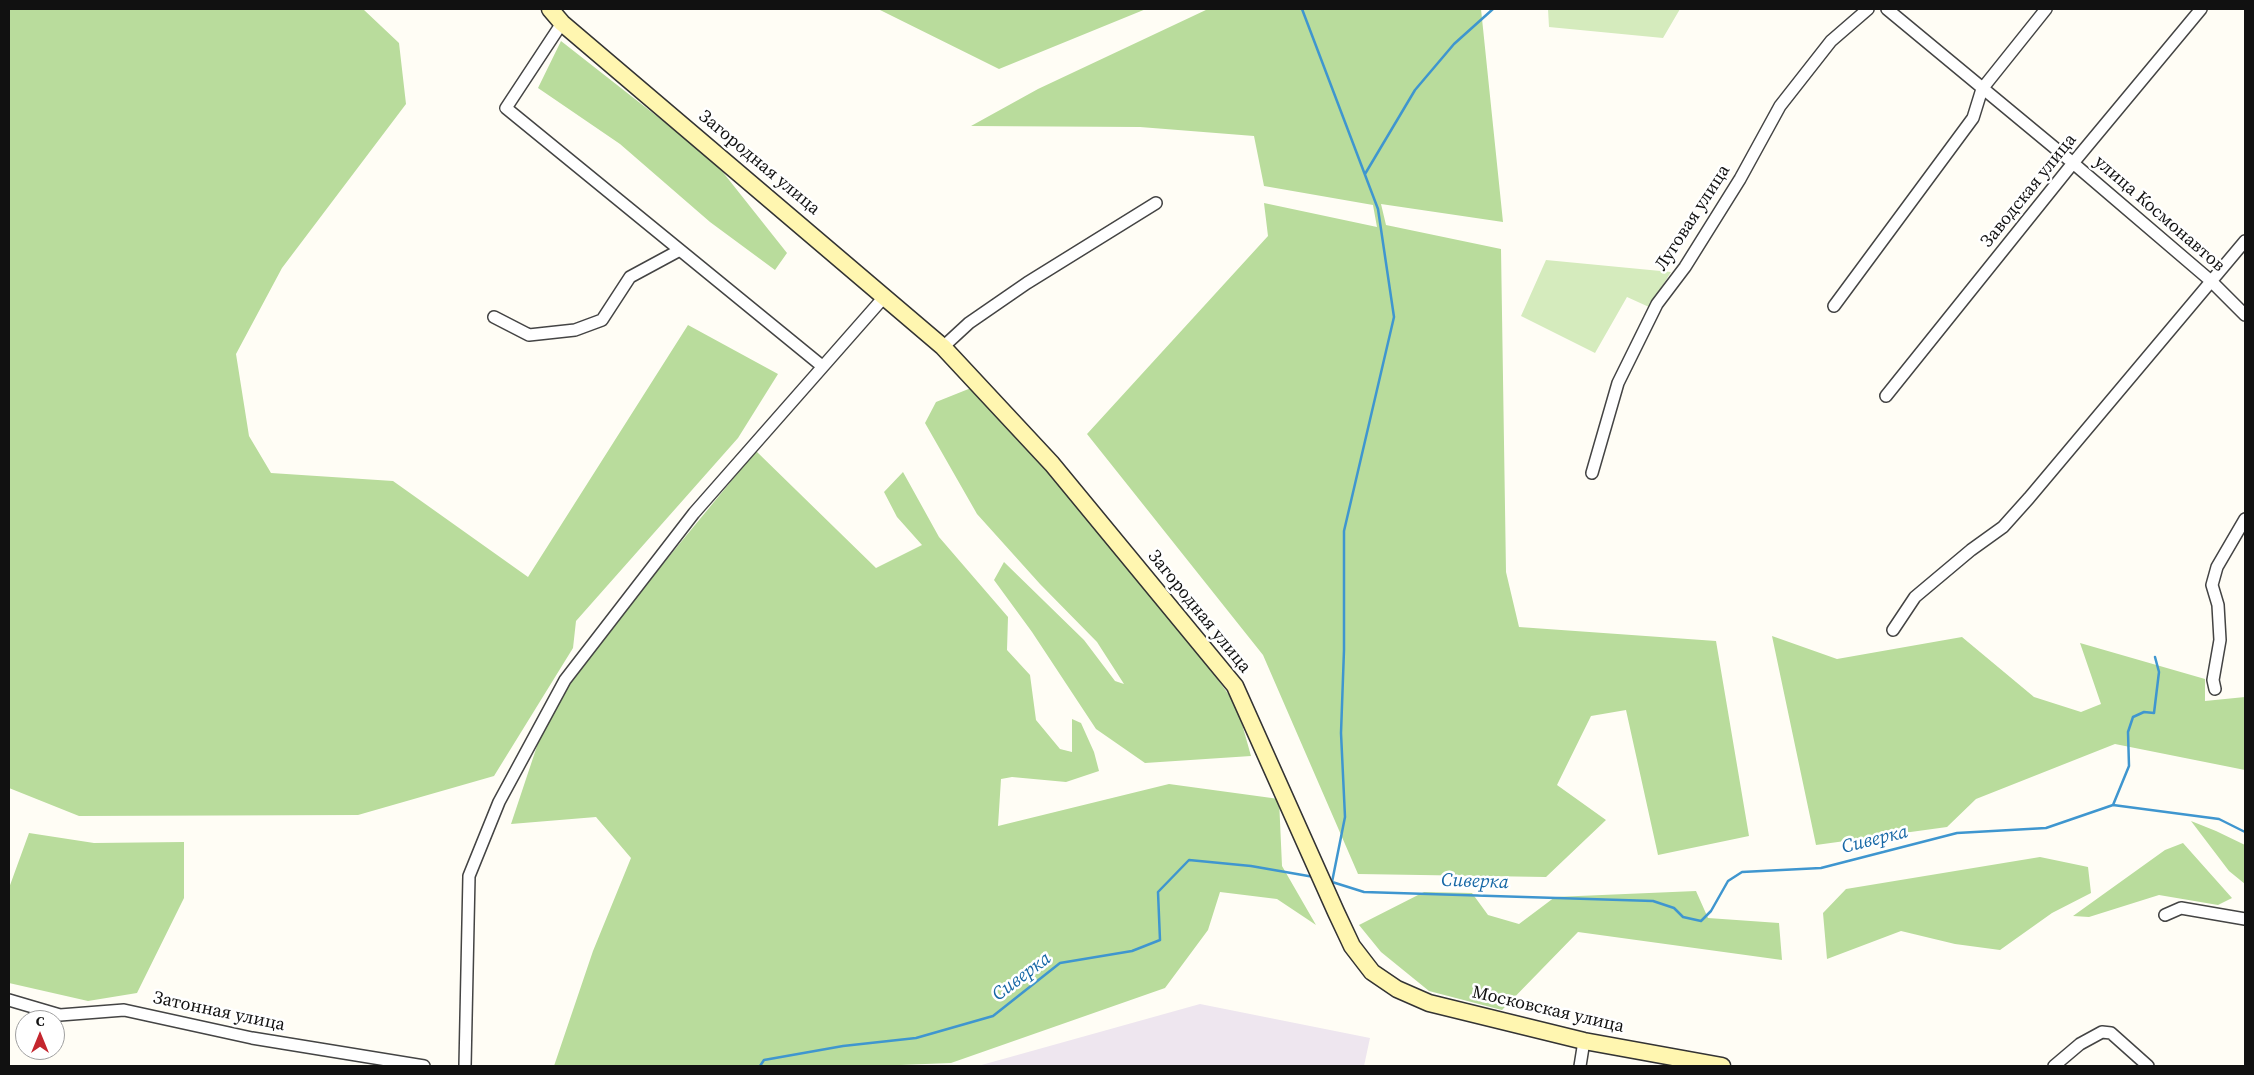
<!DOCTYPE html>
<html>
<head>
<meta charset="utf-8">
<style>
	body { margin:0 }
	#map { position:relative; width:2254px; height:1075px; overflow:hidden; background:#fffdf5; font-family:"Source Serif 4",serif }
	canvas { display:block }
	.frame { position:absolute; inset:0; border:10px solid #111; pointer-events:none }
	.north { position:absolute; left:15px; top:1010px; width:50px; height:50px; box-sizing:border-box; background:#fff; border:1px solid #a0a0a0; border-radius:50%; rotate:0deg; font-size:14px; font-weight:700; line-height:20px; text-align:center; color:#111 }
	.north::after { content:''; display:block; margin:auto; width:18px; height:22px; background:#c4262e; clip-path:polygon(50% 0,100% 100%,50% 72%,0 100%) }
</style>
</head>
<body>
<div id="map">
<canvas width="2254" height="1075"></canvas>
<div class="frame"></div>
<div class="north">С</div>
</div>
<script>
const ctx = document.querySelector('canvas').getContext('2d');
ctx.lineJoin = 'round';
function fill(path, color) { ctx.fillStyle = color; ctx.fill(path, 'evenodd'); }
const shape = rows => new Path2D(rows.map(r => 'M' + r).join(''));
function strokePath(path, color, width, dash) { ctx.strokeStyle = color; ctx.lineWidth = width; ctx.lineCap = dash ? 'butt' : 'round'; ctx.setLineDash(dash || []); ctx.stroke(path); }
function drawText(font, color, halo, rows, align = 'center') {
  ctx.font = font + ' "Source Serif 4",serif'; ctx.lineWidth = 5; ctx.setLineDash([]); ctx.textBaseline = 'middle'; ctx.strokeStyle = halo; ctx.fillStyle = color; for (const [text, x, y, turn = 0] of rows) {
    ctx.save(); ctx.translate(x, y); ctx.rotate((+turn || 0) * Math.PI / 180); ctx.textAlign = isNaN(turn) ? turn : align; if (halo) ctx.strokeText(text, 0, 0); ctx.fillText(text, 0, 0); ctx.restore();
  }
}
const industrial = shape([
	[1200,1004,1370,1038,1364,1066,978,1066]
]);
const green = shape([
	[1548,9,1680,9,1663,38,1549,27],
	[1546,260,1671,272,1649,307,1627,297,1595,353,1521,316]
]);
const forest = shape([
	[9,9,363,9,399,43,406,104,282,268,236,354,249,436,271,473,393,481,528,577,688,325,778,374,738,438,576,621,573,648,494,776,358,815,79,816,9,788],
	[878,9,1146,9,999,69],
	[1208,9,1481,9,1503,222,1381,204,1386,225,1501,249,1506,572,1519,627,1716,641,1749,836,1658,855,1626,710,1591,716,1557,785,1606,820,1546,877,1358,874,1263,655,1087,434,1268,236,1264,203,1377,227,1373,205,1264,186,1254,136,1140,127,971,126,1038,89],
	[561,41,714,161,787,253,775,270,710,222,620,144,538,88],
	[971,388,1053,475,1168,611,1237,706,1251,756,1145,763,1096,729,1032,632,994,580,1004,562,1084,640,1115,681,1124,684,1097,642,1040,584,977,514,925,423,936,402],
	[756,451,876,568,922,545,897,517,884,492,903,472,939,537,1008,617,1007,650,1030,675,1036,720,1060,749,1072,752,1072,719,1081,723,1094,752,1099,771,1066,782,1012,777,1001,779,998,826,1169,784,1279,799,1282,866,1316,925,1277,899,1220,892,1208,930,1165,988,951,1063,874,1066,554,1066,593,951,631,858,596,817,511,824,539,740,573,673],
	[1772,636,1837,659,1962,637,2034,697,2081,712,2101,704,2080,643,2205,679,2205,701,2245,697,2245,770,2115,744,1976,799,1947,827,1816,845],
	[2191,821,2216,831,2245,845,2245,884,2229,871],
	[29,833,94,843,184,842,184,898,137,993,88,1001,9,983,9,888],
	[2183,843,2232,898,2218,905,2159,895,2089,917,2073,916,2165,850],
	[2040,857,2088,867,2091,893,2052,913,2000,950,1955,944,1901,931,1827,959,1823,913,1846,889],
	[1696,891,1708,918,1779,923,1782,960,1578,932,1502,1010,1429,991,1381,952,1359,925,1424,892,1472,893,1488,915,1519,924,1555,897]
]);
const stream = shape([
	[1302,9,1378,209,1394,317,1344,531,1344,650,1341,733,1345,817,1332,882],
	[1365,174,1415,90,1454,44,1493,9],
	[2113,805,2129,766,2128,732,2133,717,2144,712,2154,713,2159,672,2155,657],
	[1329,881,1364,892,1653,901,1674,908,1683,917,1701,921,1711,911,1728,881,1742,872,1821,868,1957,833,2046,828,2113,805,2219,819,2245,832],
	[760,1066,764,1060,843,1046,916,1038,993,1016,1060,963,1132,951,1160,940,1158,892,1189,860,1251,866,1314,877]
]);
const minor = shape([
	[1887,9,2073,163,2211,281,2245,315],
	[562,23,506,108,822,366],
	[1834,306,1973,118,1982,89,2046,9],
	[494,317,529,335,575,330,602,320,630,277,680,250],
	[943,347,969,323,1027,283,1156,203],
	[1886,396,2073,163,2201,9],
	[1592,473,1618,383,1657,304,1685,267,1740,179,1780,106,1831,41,1868,9],
	[1893,630,1915,597,1971,550,2003,527,2029,498,2245,241],
	[2215,689,2213,680,2220,640,2218,605,2212,585,2217,567,2245,519],
	[2165,915,2181,908,2245,919],
	[9,1000,60,1015,124,1010,252,1038,424,1066],
	[465,1066,469,876,499,802,565,680,694,513,885,296],
	[1580,1066,1584,1041],
	[2054,1066,2080,1044,2102,1032,2111,1033,2148,1066]
]);
const secondary = shape([
	[550,9,562,23,943,347,1052,464,1235,686,1336,912,1352,946,1372,972,1397,989,1429,1003,1584,1041,1722,1066]
]);
const streetNames = [
	["Загородная улица",759,163,40],
	["Заводская улица",2029,191,-51],
	["улица Космонавтов",2159,214,41],
	["Луговая улица",1693,218,-57],
	["Загородная улица",1199,612,51],
	["Московская улица",1548,1010,13],
	["Затонная улица",219,1012,12]
];
const waterNames = [
	["Сиверка",1875,840,-14],
	["Сиверка",1475,882,2],
	["Сиверка",1022,977,-37]
];
fill(industrial, '#eee6ef');
fill(green, '#d5ebbd');
fill(forest, '#b9dc9c');
strokePath(stream, '#3f96cf', 2.5);
strokePath(minor, '#444', 14);
strokePath(secondary, '#333', 19);
strokePath(minor, '#fff', 11);
strokePath(secondary, '#fff6b0', 16);
drawText('18px', '#111', '#fff', streetNames);
drawText('italic 19px', '#1768a6', '#fff', waterNames);
</script>
</body>
</html>
